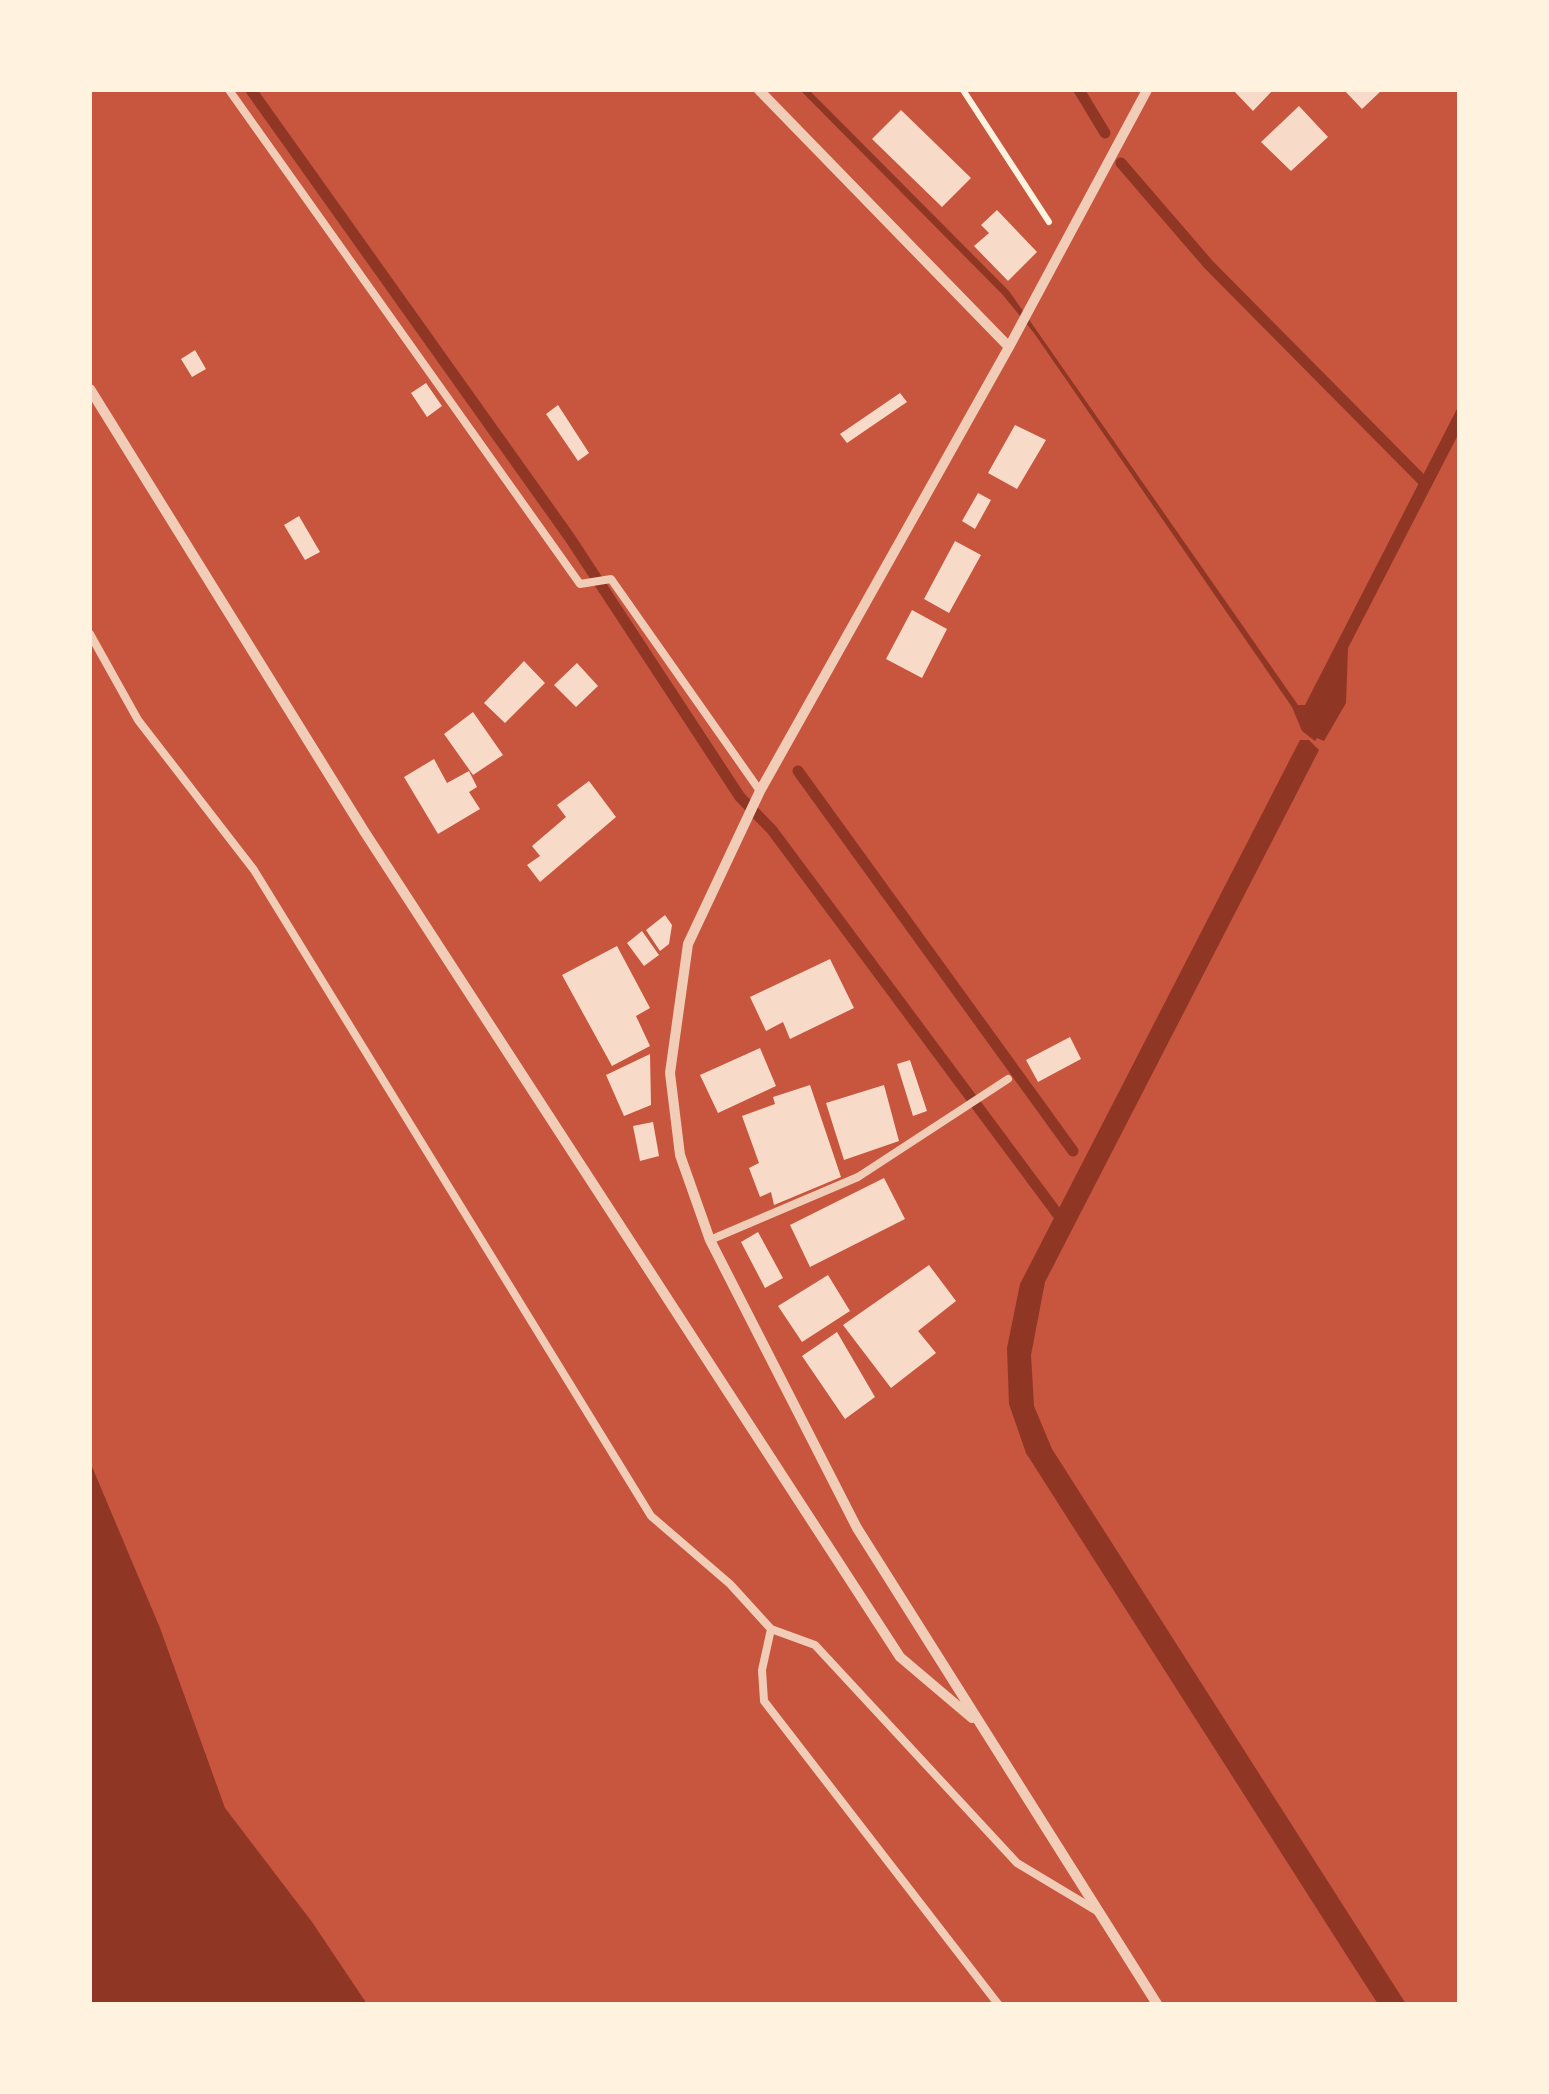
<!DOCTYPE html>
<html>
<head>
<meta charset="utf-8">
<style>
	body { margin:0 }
	#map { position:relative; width:1549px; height:2094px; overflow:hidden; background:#c8553d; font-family:Inter,sans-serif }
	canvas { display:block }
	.frame { position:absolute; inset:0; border:92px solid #fff3e0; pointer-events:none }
</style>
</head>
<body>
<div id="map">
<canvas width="1549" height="2094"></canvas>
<div class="frame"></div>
</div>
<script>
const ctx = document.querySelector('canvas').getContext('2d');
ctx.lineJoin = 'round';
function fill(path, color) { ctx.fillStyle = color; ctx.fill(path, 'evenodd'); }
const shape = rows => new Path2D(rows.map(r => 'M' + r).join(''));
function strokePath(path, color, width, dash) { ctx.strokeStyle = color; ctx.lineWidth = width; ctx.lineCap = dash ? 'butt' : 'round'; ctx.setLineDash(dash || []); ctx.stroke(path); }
const water = shape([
	[800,90,809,90,1009,291,1298,705,1305,705,1459,405,1459,433,1348,648,1346,703,1324,741,1317,738,1315,741,1302,731,1292,707,1034,333,1002,294],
	[1300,740,1309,740,1319,750,1045,1282,1031,1355,1034,1406,1052,1449,1406,2004,1378,2004,1347,1956,1026,1453,1009,1404,1007,1348,1020,1284],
	[90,1462,160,1628,225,1808,312,1922,367,2004,90,2004]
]);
const stream = shape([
	[251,90,570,538,740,797,772,830,1062,1220],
	[1079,90,1105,133],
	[1121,163,1209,265,1426,484],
	[798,771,1073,1151]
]);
const building = shape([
	[1233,90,1273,90,1253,111],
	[1344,90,1382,90,1362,109],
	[1299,106,1328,137,1291,171,1261,142],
	[901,110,971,178,942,207,872,139],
	[997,210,1037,252,1008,281,974,246,989,233,981,225],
	[195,350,206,369,192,377,181,359],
	[426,383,442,406,427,417,411,393],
	[900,393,907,402,847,443,840,434],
	[558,405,589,453,578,461,546,414],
	[1015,425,1046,440,1017,489,988,473],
	[978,493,991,500,975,529,962,521],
	[299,516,320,552,305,560,284,525],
	[955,541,981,555,949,613,924,599],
	[912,610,947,629,922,678,886,659],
	[524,661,545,683,505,723,484,703],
	[577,663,598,686,576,707,554,685],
	[473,712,503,755,473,775,444,734],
	[434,759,447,783,469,771,477,787,469,792,480,809,438,834,404,777],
	[589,781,616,817,540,882,527,865,540,856,532,846,566,817,557,805],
	[665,915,672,925,669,944,660,951,646,930],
	[642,931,659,955,644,966,627,943],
	[617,946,650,1008,636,1016,650,1046,612,1066,562,975],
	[830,959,854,1008,790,1039,783,1022,766,1031,750,997],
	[1070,1037,1081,1059,1038,1082,1026,1060],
	[760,1048,776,1086,718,1113,700,1075],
	[650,1054,651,1105,624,1116,606,1075],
	[910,1060,927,1111,913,1116,897,1064],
	[810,1085,841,1177,774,1205,771,1192,760,1197,749,1168,759,1163,742,1116,775,1104,773,1097],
	[884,1085,899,1141,844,1160,826,1103],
	[653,1122,659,1156,640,1161,633,1126],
	[884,1178,905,1219,810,1267,790,1225],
	[758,1232,783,1278,765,1288,741,1242],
	[929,1265,956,1301,918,1331,936,1353,891,1388,843,1325],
	[828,1275,850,1311,802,1342,778,1306],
	[837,1332,875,1397,845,1419,802,1356]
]);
const path = shape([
	[963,90,1049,222]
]);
const service = shape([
	[229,90,580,584,611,579,760,791],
	[90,634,138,720,254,870,651,1516,730,1584,771,1629,815,1645,1017,1863,1097,1911],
	[710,1240,858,1177,1008,1079],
	[771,1629,762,1670,764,1701,998,2004]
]);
const minor = shape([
	[759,90,1009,347],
	[1147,90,1009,347,760,791,688,944,670,1073,680,1155,710,1240,857,1528,1157,2004],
	[90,389,364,831,900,1657,972,1718]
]);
fill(water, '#8f3625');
strokePath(stream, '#8f3625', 11);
fill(building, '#f7dbc8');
strokePath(path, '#fff3e0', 6);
strokePath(service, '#f1ccb7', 8);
strokePath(minor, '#f1ccb7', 10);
</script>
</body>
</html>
